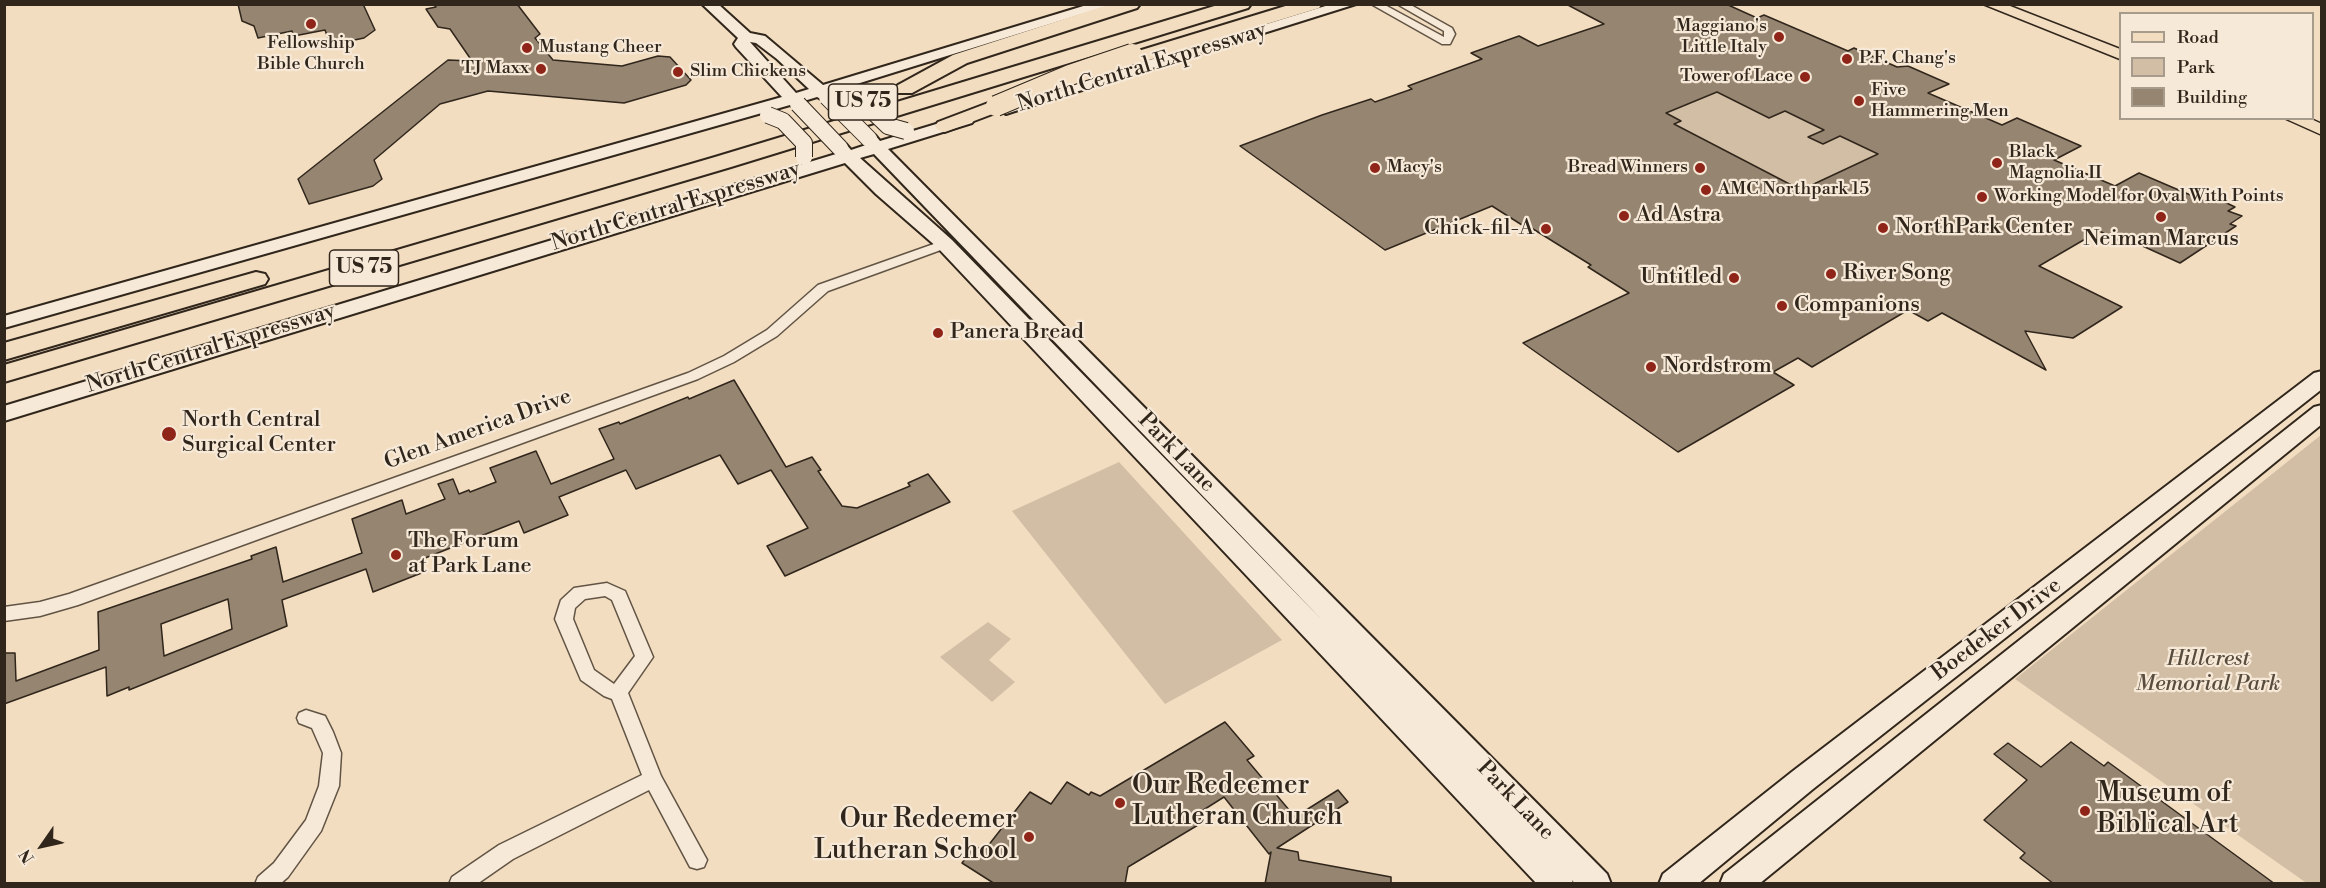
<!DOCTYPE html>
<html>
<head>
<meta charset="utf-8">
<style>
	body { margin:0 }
	#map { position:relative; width:2326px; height:888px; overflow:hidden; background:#f3ddc1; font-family:"Libre Bodoni",serif }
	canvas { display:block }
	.frame { position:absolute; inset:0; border:6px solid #30261b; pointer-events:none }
	.legend { position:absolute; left:2119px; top:12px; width:195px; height:108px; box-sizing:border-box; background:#f7e9d7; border:2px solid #a79b8c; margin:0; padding:8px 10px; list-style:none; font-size:18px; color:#30261b }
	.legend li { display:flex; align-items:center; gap:12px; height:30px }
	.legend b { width:30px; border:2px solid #a79b8c }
	.north { position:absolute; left:12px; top:816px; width:60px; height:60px; -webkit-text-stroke:4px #f7e9d7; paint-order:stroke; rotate:236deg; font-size:16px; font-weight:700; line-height:24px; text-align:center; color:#30261b }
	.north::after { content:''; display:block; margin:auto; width:21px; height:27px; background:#30261b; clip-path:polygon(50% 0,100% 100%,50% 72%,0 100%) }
</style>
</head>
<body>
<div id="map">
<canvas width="2326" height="888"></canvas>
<div class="frame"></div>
<ul class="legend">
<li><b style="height:8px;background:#f3ddc1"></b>Road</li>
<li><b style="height:16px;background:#d2bea5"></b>Park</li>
<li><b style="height:16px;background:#958571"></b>Building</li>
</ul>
<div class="north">N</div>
</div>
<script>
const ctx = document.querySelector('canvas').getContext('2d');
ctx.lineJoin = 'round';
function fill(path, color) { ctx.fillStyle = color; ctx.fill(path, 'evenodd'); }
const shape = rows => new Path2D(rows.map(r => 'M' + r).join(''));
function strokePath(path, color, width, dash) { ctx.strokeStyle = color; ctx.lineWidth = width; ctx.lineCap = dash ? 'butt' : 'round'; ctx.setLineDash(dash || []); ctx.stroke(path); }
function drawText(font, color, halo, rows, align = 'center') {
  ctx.font = font + ' "Libre Bodoni",serif'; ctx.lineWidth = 4.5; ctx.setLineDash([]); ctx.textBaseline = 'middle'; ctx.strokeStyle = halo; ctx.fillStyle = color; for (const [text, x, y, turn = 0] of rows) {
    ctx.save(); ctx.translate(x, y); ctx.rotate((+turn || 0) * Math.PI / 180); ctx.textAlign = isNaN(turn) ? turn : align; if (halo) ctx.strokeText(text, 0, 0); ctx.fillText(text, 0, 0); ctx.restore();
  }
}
const green = shape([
	[1717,92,1769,118,1785,111,1824,130,1808,137,1822,144,1840,136,1878,154,1801,190,1674,124,1681,121,1666,113],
	[2321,435,2322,883,2308,884,2015,679],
	[1119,462,1282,640,1165,704,1012,511],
	[988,622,1011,639,989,660,1015,682,992,702,940,657]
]);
const building = shape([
	[238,4,363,4,375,30,364,38,345,42,329,41,325,30,294,36,292,31,258,38,254,26,242,21,238,4],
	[434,4,517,4,540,34,535,38,553,60,622,66,658,56,670,57,691,80,686,85,624,103,488,91,440,104,374,160,382,179,373,186,309,204,298,179,448,60,472,61,450,29,438,27,426,9,436,7,434,4],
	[1566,4,1726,4,1757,18,1764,15,1848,51,1854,48,1897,67,1908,66,1949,84,1928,93,2002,125,2017,118,2081,146,2054,160,2115,186,2139,173,2209,203,2216,198,2235,207,2228,211,2242,216,2230,224,2236,226,2180,263,2136,243,2131,246,2099,231,2039,266,2122,307,2073,338,2025,331,2046,370,1942,313,1928,321,1908,310,1812,367,1798,358,1773,372,1794,385,1678,452,1523,343,1629,293,1588,267,1591,265,1525,224,1522,225,1492,206,1385,250,1240,146,1322,115,1371,99,1375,102,1412,89,1408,86,1482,59,1471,53,1519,36,1538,46,1604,24,1566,4],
	[1717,92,1769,118,1785,111,1824,130,1808,137,1823,144,1840,136,1878,154,1801,190,1674,124,1681,121,1666,113,1717,92],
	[734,380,786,467,812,457,821,470,818,471,842,506,857,508,910,486,908,483,928,474,950,502,785,576,767,546,808,528,771,470,738,484,720,455,636,489,626,470,559,497,568,515,524,533,519,521,420,560,424,572,373,592,366,569,282,600,287,626,129,690,129,687,107,696,106,667,4,704,4,653,15,653,16,681,99,650,98,612,252,559,251,556,276,547,283,582,362,553,352,519,402,500,406,514,445,499,438,484,453,479,459,494,469,490,470,492,496,482,490,468,536,451,551,484,614,459,599,429,619,422,620,424,688,397,689,399,734,380],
	[228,599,232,629,164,656,161,624,228,599],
	[1225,722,1254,756,1247,760,1295,817,1338,790,1348,802,1277,848,1298,852,1299,860,1391,877,1391,884,1265,884,1271,852,1269,854,1224,797,1197,814,1203,822,1128,867,1125,884,995,884,962,863,975,846,984,851,1030,792,1051,804,1067,782,1089,795,1091,792,1100,796,1225,722],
	[2071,742,2104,766,2108,762,2275,884,2054,884,2020,858,2025,853,1984,820,2027,780,1994,754,2008,743,2041,767,2071,742]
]);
const minor = shape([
	[1371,4,1383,4,1444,37,1444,31,1397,4,1409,4,1452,28,1455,34,1450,44,1442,44,1371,4],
	[945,240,951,244,949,247,828,291,777,336,734,362,698,379,78,605,40,616,4,621,4,607,40,602,69,594,688,373,724,356,767,330,818,285,945,240],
	[607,583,625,591,653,657,628,693,661,776,707,860,704,867,697,869,690,867,649,790,513,859,477,884,449,884,452,877,499,845,642,775,612,699,604,696,581,680,555,619,561,600,574,588,607,583],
	[605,596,612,600,635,656,614,684,594,670,573,619,575,608,585,599,605,596],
	[306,710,325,716,333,732,341,753,339,786,321,831,288,877,280,884,255,884,258,877,274,863,306,820,319,786,323,753,312,728,299,723,297,718,299,713,306,710]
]);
const secondary = shape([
	[702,4,718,4,750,33,765,36,823,85,1090,4,1114,4,831,92,835,97,833,100,827,102,817,97,804,101,806,104,804,107,798,109,790,105,4,328,4,316,782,97,736,47,734,44,738,38,702,4],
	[750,42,756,43,777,59,809,89,796,93,750,42],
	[1332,4,1356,4,1012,112,1006,114,998,109,1000,106,1332,4],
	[966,115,974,120,972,123,888,149,1607,874,1611,884,1575,884,1572,880,1573,884,1537,884,938,248,876,194,845,163,4,421,4,406,836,154,832,148,834,144,846,144,851,150,866,145,861,139,863,135,875,135,880,141,966,115],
	[874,154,1324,622,952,240,860,158,874,154],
	[2322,371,2322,389,1813,789,1698,884,1659,884,1663,874,1793,771,2314,373,2322,371],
	[2322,405,2322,424,1759,884,1720,884,1724,874,2314,407,2322,405]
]);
const primary = shape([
	[1983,4,2005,4,2120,49,2120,59,1983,4],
	[2284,118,2309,118,2322,124,2322,135,2284,118]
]);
const motorway = shape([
	[1111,4,1140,4,1137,8,967,63,912,93,898,93,895,89,898,85,953,55,1111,4],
	[1221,4,1251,4,1248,8,731,167,4,382,4,365,715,157,1221,4],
	[1292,4,1322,4,1319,8,1113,71,1106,73,1096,67,1099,63,1292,4],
	[996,100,1003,102,1006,106,1003,110,945,132,938,130,935,126,938,122,996,100],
	[256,272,265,274,268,279,265,284,4,360,4,343,256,272]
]);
const secondaryBridge = shape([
	[857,92,859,98,888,126,906,131],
	[827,97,869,139],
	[798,104,840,148],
	[768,115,783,121,804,143,804,157]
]);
const motorwayBridge = shape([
	[996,106,1070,75,1132,54]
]);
const markers = [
	[311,24,6,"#8f2418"],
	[1779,37,6,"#8f2418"],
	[527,48,6,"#8f2418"],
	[1847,59,6,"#8f2418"],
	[541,69,6,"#8f2418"],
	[678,72,6,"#8f2418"],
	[1805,77,6,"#8f2418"],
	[1859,101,6,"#8f2418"],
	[1997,163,6,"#8f2418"],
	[1375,168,6,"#8f2418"],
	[1700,168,6,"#8f2418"],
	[1706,190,6,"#8f2418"],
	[1982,197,6,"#8f2418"],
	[1624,216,6,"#8f2418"],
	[2161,217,6,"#8f2418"],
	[1883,228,6,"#8f2418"],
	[1546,229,6,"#8f2418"],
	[1831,274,6,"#8f2418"],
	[1734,278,6,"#8f2418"],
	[1782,306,6,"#8f2418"],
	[938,333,6,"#8f2418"],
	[1651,367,6,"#8f2418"],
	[169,434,8,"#8f2418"],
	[396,555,6,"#8f2418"],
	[1120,803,6,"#8f2418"],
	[2085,811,6,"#8f2418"],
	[1029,837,6,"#8f2418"]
];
const farPoinames = [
	["Maggiano's",1767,27,"right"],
	["Little Italy",1767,48,"right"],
	["Fellowship",311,44,"center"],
	["Bible Church",311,65,"center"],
	["Mustang Cheer",539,48],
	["P.F. Chang's",1859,59],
	["TJ Maxx",529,69,"right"],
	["Slim Chickens",690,72],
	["Tower of Lace",1793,77,"right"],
	["Five",1871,91],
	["Hammering Men",1871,112],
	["Black",2009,153],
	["Magnolia II",2009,174],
	["Macy's",1387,168],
	["Bread Winners",1688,168,"right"],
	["AMC Northpark 15",1718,190],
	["Working Model for Oval With Points",1994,197]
];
const shields = [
	[863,102,69],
	[364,268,69]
];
const shieldNames = [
	["US 75",863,102],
	["US 75",364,268]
];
const streetNames = [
	["North Central Expressway",1142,68,-17],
	["North Central Expressway",676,207,-17],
	["North Central Expressway",211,349,-17],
	["Glen America Drive",478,430,-20],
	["Park Lane",1176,453,46],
	["Boedeker Drive",1997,630,-37],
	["Park Lane",1515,801,46]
];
const poiNames = [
	["Ad Astra",1636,216],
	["NorthPark Center",1895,228],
	["Chick-fil-A",1534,229,"right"],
	["Neiman Marcus",2161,240,"center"],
	["River Song",1843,274],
	["Untitled",1722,278,"right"],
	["Companions",1794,306],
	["Panera Bread",950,333],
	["Nordstrom",1663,367],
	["North Central",182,421],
	["Surgical Center",182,446],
	["The Forum",408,542],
	["at Park Lane",408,567]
];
const parkNames = [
	["Hillcrest",2208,660],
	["Memorial Park",2208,685]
];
const nearPoinames = [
	["Our Redeemer",1132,787],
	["Lutheran Church",1132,818],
	["Museum of",2097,795],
	["Biblical Art",2097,826],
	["Our Redeemer",1017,821,"right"],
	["Lutheran School",1017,852,"right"]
];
fill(green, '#d2bea5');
fill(building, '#958571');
strokePath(building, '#30261b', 1.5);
strokePath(minor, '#615444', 3);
strokePath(secondary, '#30261b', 4);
strokePath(primary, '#30261b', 3);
strokePath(motorway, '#30261b', 4);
fill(minor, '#f7e9d7');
fill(secondary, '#f7e9d7');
fill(primary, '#f3ddc1');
fill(motorway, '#f3ddc1');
strokePath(secondaryBridge, '#30261b', 18, []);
strokePath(motorwayBridge, '#30261b', 22, []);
strokePath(secondaryBridge, '#f7e9d7', 16);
strokePath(motorwayBridge, '#f3ddc1', 20);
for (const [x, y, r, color] of markers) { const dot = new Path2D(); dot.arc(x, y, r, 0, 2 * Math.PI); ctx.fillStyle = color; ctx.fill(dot); strokePath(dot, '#f7e9d7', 2); }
drawText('18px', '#30261b', '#f7e9d7', farPoinames, 'left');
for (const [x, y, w] of shields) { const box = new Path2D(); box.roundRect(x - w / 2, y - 18, w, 36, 4.5); ctx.fillStyle = '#f7e9d7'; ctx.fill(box); strokePath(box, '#30261b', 1.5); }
drawText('bold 21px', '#30261b', null, shieldNames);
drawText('22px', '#30261b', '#f7e9d7', streetNames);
drawText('22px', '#30261b', '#f7e9d7', poiNames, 'left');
drawText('italic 22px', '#584c3e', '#f7e9d7', parkNames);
drawText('27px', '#30261b', '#f7e9d7', nearPoinames, 'left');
</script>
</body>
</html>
